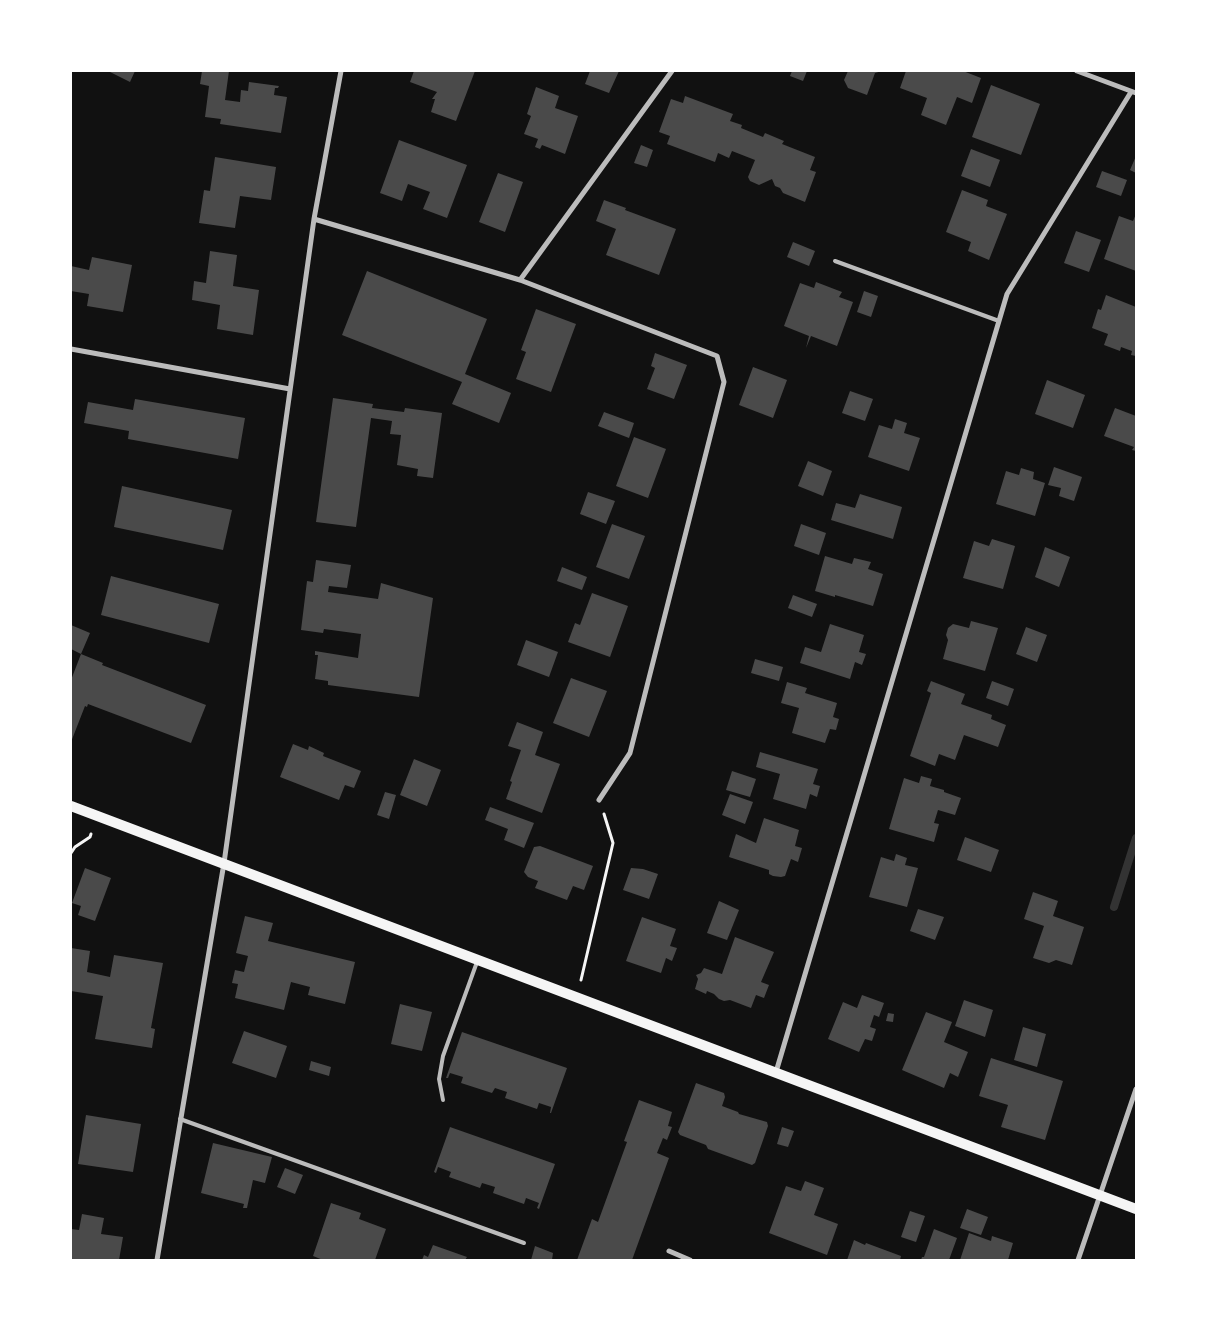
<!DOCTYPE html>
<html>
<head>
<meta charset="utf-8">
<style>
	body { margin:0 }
	#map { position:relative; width:1207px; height:1331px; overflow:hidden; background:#111; font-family:Lato,sans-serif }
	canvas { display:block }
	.frame { position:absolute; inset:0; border:72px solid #fff; pointer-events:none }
</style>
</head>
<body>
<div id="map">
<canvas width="1207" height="1331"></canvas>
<div class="frame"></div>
</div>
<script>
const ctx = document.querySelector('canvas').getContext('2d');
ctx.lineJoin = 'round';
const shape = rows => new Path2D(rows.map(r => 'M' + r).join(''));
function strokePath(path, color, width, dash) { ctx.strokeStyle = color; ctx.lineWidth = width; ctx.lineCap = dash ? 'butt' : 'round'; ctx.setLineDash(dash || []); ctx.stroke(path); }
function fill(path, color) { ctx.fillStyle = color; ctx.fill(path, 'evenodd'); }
const stream = shape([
	[1114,907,1136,838]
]);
const building = shape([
	[108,71,135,71,130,82],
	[202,71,229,71,225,100,240,102,241,90,248,91,249,82,279,86,278,88,275,88,274,95,287,97,281,133,220,124,221,119,205,117,209,86,200,84],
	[414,71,475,71,456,121,431,112,435,99,432,99,437,92,410,82],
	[590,71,619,71,609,93,585,84],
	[792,71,807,71,803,81,790,76],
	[848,71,882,71,875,73,867,95,848,88,844,80],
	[906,71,963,71,981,78,972,103,957,97,946,125,921,115,927,98,900,88],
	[991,85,1040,104,1021,155,972,137],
	[536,87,559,96,555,108,578,116,565,154,542,145,540,149,535,147,538,139,524,134,531,116,527,114],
	[685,96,733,114,730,121,742,125,741,128,763,137,765,133,784,141,782,144,815,157,810,170,816,172,805,202,783,193,780,188,775,186,772,179,759,185,750,181,748,177,755,160,732,151,729,158,718,153,715,162,667,144,670,136,659,132,671,99,683,103],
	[399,140,467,165,447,218,423,209,430,192,408,184,402,201,380,193],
	[641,145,653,150,647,167,634,163],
	[971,149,1000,160,990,187,961,176],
	[1136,156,1136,173,1130,170],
	[215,157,276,167,271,200,240,196,235,228,199,223,204,190,210,191],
	[1102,171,1127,180,1121,196,1096,187],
	[498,173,523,182,505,232,479,222],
	[962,190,988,200,986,206,1007,214,989,260,968,251,971,242,946,232],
	[604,200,626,208,625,210,676,229,659,275,606,255,616,229,596,221],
	[1136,214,1136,271,1104,259,1119,216,1133,221],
	[1076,231,1101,240,1089,272,1064,263],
	[793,242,815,251,809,266,787,257],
	[210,251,237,255,233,286,259,290,253,335,217,329,220,305,192,300,194,281,206,283],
	[92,257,132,265,123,312,87,306,89,294,71,291,71,266,89,270],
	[367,271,487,319,465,374,511,393,499,423,452,404,462,382,342,335],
	[816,282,842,292,839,297,853,302,837,346,811,336,806,348,809,336,784,326,800,283,814,288],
	[864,291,878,296,871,317,857,312],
	[1106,295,1136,307,1136,356,1131,355,1132,351,1121,347,1120,351,1104,345,1108,334,1092,328,1098,309,1101,310],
	[536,309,576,324,551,392,516,379,526,352,521,350],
	[655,353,687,365,674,399,647,389,655,368,651,366],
	[753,367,787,380,773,418,739,405],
	[1047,380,1085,395,1073,428,1035,414],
	[850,391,873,399,865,421,842,413],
	[333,398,373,404,372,408,404,412,405,408,442,413,433,478,417,476,418,469,397,465,401,435,390,434,392,421,371,418,356,527,316,522],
	[135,399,245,418,238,459,128,439,129,431,84,423,88,402,133,410],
	[1115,408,1136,416,1136,451,1132,450,1134,447,1104,436],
	[604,412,634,423,629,438,598,426],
	[895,419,907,423,904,433,920,438,909,471,868,457,879,425,892,429],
	[634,437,666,449,648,498,616,486],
	[808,461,832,471,823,496,798,486],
	[1054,467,1082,477,1074,501,1059,496,1061,488,1048,485],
	[1021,468,1034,472,1033,479,1045,483,1035,516,996,504,1006,471,1019,475],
	[122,486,232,510,223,550,114,527],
	[588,492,615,501,606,524,580,514],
	[860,494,902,507,893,539,831,520,836,503,855,508],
	[612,524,645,536,629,579,596,567],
	[801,524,826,533,819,555,794,546],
	[992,539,1015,546,1003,589,963,578,974,541,989,546],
	[1045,547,1070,557,1059,587,1035,577],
	[825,556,852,564,854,558,871,562,868,569,883,574,873,606,835,595,835,597,815,591],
	[316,560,351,565,347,588,329,586,328,592,378,599,381,583,433,598,419,697,328,685,328,681,315,679,318,655,315,655,315,651,358,658,361,634,324,629,323,633,301,630,307,581,313,582],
	[562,567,587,577,582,590,557,581],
	[111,576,219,604,209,643,101,615],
	[592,593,628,606,610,657,568,642,575,623,580,625],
	[793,595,817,604,812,617,788,608],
	[971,621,998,628,985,671,943,659,948,640,946,635,948,628,953,624,969,628],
	[830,624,864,635,859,652,866,654,862,665,855,662,850,679,800,663,805,647,821,652],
	[71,625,90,633,81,654,71,649],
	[1026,627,1047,635,1037,662,1016,654],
	[526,640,558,652,549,677,517,665],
	[81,654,103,663,102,665,206,705,191,743,88,704,87,707,85,706,71,742,71,680],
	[755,659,783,667,779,681,751,673],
	[571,678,607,691,589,737,553,723],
	[931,681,965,694,961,704,992,715,991,719,1006,725,998,747,964,735,955,760,939,754,935,766,910,756,931,693,927,691],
	[992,681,1014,689,1008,706,986,698],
	[787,682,807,688,805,693,837,703,833,717,839,719,836,730,830,729,825,743,792,733,799,708,781,703],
	[517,722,543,732,535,755,560,764,542,813,506,799,512,782,510,781,521,750,508,746],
	[293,744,308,750,309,746,324,753,323,756,361,771,354,788,345,785,339,800,280,777],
	[760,752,818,769,813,784,820,786,817,797,810,794,806,809,773,799,780,774,756,767],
	[414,759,441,770,427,806,400,795],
	[732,771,756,779,750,797,726,790],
	[921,776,932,779,930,786,944,790,944,792,961,798,955,815,938,810,934,823,939,824,934,842,889,829,904,778,919,783],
	[385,792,396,795,389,819,377,815],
	[730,794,753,802,745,824,722,815],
	[490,807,534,823,524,848,504,840,508,829,485,820],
	[764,818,799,830,795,846,802,848,798,862,791,859,785,876,781,877,773,876,769,874,769,870,729,857,736,834,756,843],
	[965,837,999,850,991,872,957,860],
	[540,846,593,866,584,890,573,886,567,900,535,888,538,881,528,877,524,872,534,847],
	[896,854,907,858,905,865,918,868,907,907,869,897,881,857,894,861],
	[85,868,111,878,95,921,78,915,81,906,72,903],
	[631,868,643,869,658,874,649,899,623,890],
	[1033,892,1058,901,1053,916,1084,927,1072,965,1056,960,1049,963,1033,958,1044,926,1024,919],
	[719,901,739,910,727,940,707,933],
	[918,909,944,917,935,940,910,931],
	[245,916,273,923,268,941,355,962,345,1004,308,995,310,987,291,982,284,1010,235,998,238,984,232,983,235,970,244,972,248,956,236,953],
	[642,917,676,929,670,946,677,948,672,961,666,958,661,973,626,961],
	[735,937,774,952,761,982,769,985,764,998,756,995,751,1008,730,1000,724,1001,719,999,714,994,707,991,706,994,695,989,698,979,696,975,701,973,704,968,722,974],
	[71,948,90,951,87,972,110,977,114,955,163,963,151,1028,155,1029,152,1048,95,1039,103,996,71,991],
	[862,995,884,1003,879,1017,874,1015,870,1027,876,1029,872,1041,865,1039,859,1052,828,1039,843,1002,857,1008],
	[964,1000,993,1010,985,1037,955,1026],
	[400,1004,432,1012,422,1051,391,1044],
	[926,1012,952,1022,944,1042,968,1052,958,1077,950,1073,944,1088,902,1070],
	[888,1013,894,1014,893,1022,886,1021],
	[1023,1027,1046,1034,1037,1067,1014,1060],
	[244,1031,287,1046,276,1078,232,1063],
	[462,1032,567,1068,551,1113,550,1113,551,1107,539,1103,537,1109,505,1098,507,1092,495,1088,492,1093,461,1083,463,1077,450,1073,448,1078,446,1078],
	[991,1058,1063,1081,1045,1140,1001,1127,1008,1105,979,1096],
	[311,1061,331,1067,329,1076,309,1070],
	[696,1083,724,1093,725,1097,722,1106,738,1112,739,1114,767,1122,768,1126,755,1163,752,1165,708,1149,706,1145,680,1135,678,1132],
	[639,1100,672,1112,668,1126,672,1127,667,1140,663,1138,657,1153,669,1158,632,1260,577,1260,592,1219,598,1222,627,1142,624,1141],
	[86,1115,141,1124,133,1172,78,1164],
	[450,1127,555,1164,539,1209,537,1208,539,1203,526,1198,524,1204,493,1193,495,1187,482,1183,480,1188,449,1177,451,1172,438,1167,436,1173,434,1172],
	[782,1127,794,1131,788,1147,777,1144],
	[213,1143,272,1157,265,1183,253,1180,247,1208,243,1208,244,1204,201,1193],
	[285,1168,303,1175,295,1194,277,1187],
	[805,1181,824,1188,814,1215,838,1224,827,1255,769,1233,786,1186,801,1191],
	[331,1203,361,1213,359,1219,386,1229,375,1260,323,1260,313,1256],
	[967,1209,988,1217,981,1235,960,1228],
	[910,1211,925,1216,916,1242,901,1237],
	[82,1214,104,1218,101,1234,123,1237,119,1260,71,1260,71,1229,79,1230],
	[934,1229,957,1238,949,1260,921,1260,922,1257,924,1257],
	[969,1233,991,1241,992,1236,1013,1243,1008,1260,960,1260],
	[854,1240,865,1245,866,1243,901,1256,900,1260,847,1260],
	[433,1245,467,1257,465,1260,422,1260,424,1255,428,1257],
	[535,1246,553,1253,552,1260,531,1260]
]);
const path = shape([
	[71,853,75,847,90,837,91,834],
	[581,980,613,843,604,814]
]);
const service = shape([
	[835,261,999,321],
	[443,1100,439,1079,443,1056,477,962],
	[180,1119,524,1243]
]);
const minor = shape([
	[1077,71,1136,93],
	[314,219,520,280,717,356,724,382,630,753,599,800],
	[520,280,672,71],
	[71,349,290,389],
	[776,1072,1007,294,1131,92],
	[669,1251,690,1260],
	[157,1260,224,863,314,219,341,71],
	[1078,1260,1136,1089]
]);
const secondary = shape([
	[71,806,1136,1209]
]);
strokePath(stream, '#333', 8);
fill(building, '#4a4a4a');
strokePath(path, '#f5f5f5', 3);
strokePath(service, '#bcbcbc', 4);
strokePath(minor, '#bcbcbc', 5);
strokePath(secondary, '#f5f5f5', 10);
</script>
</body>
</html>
